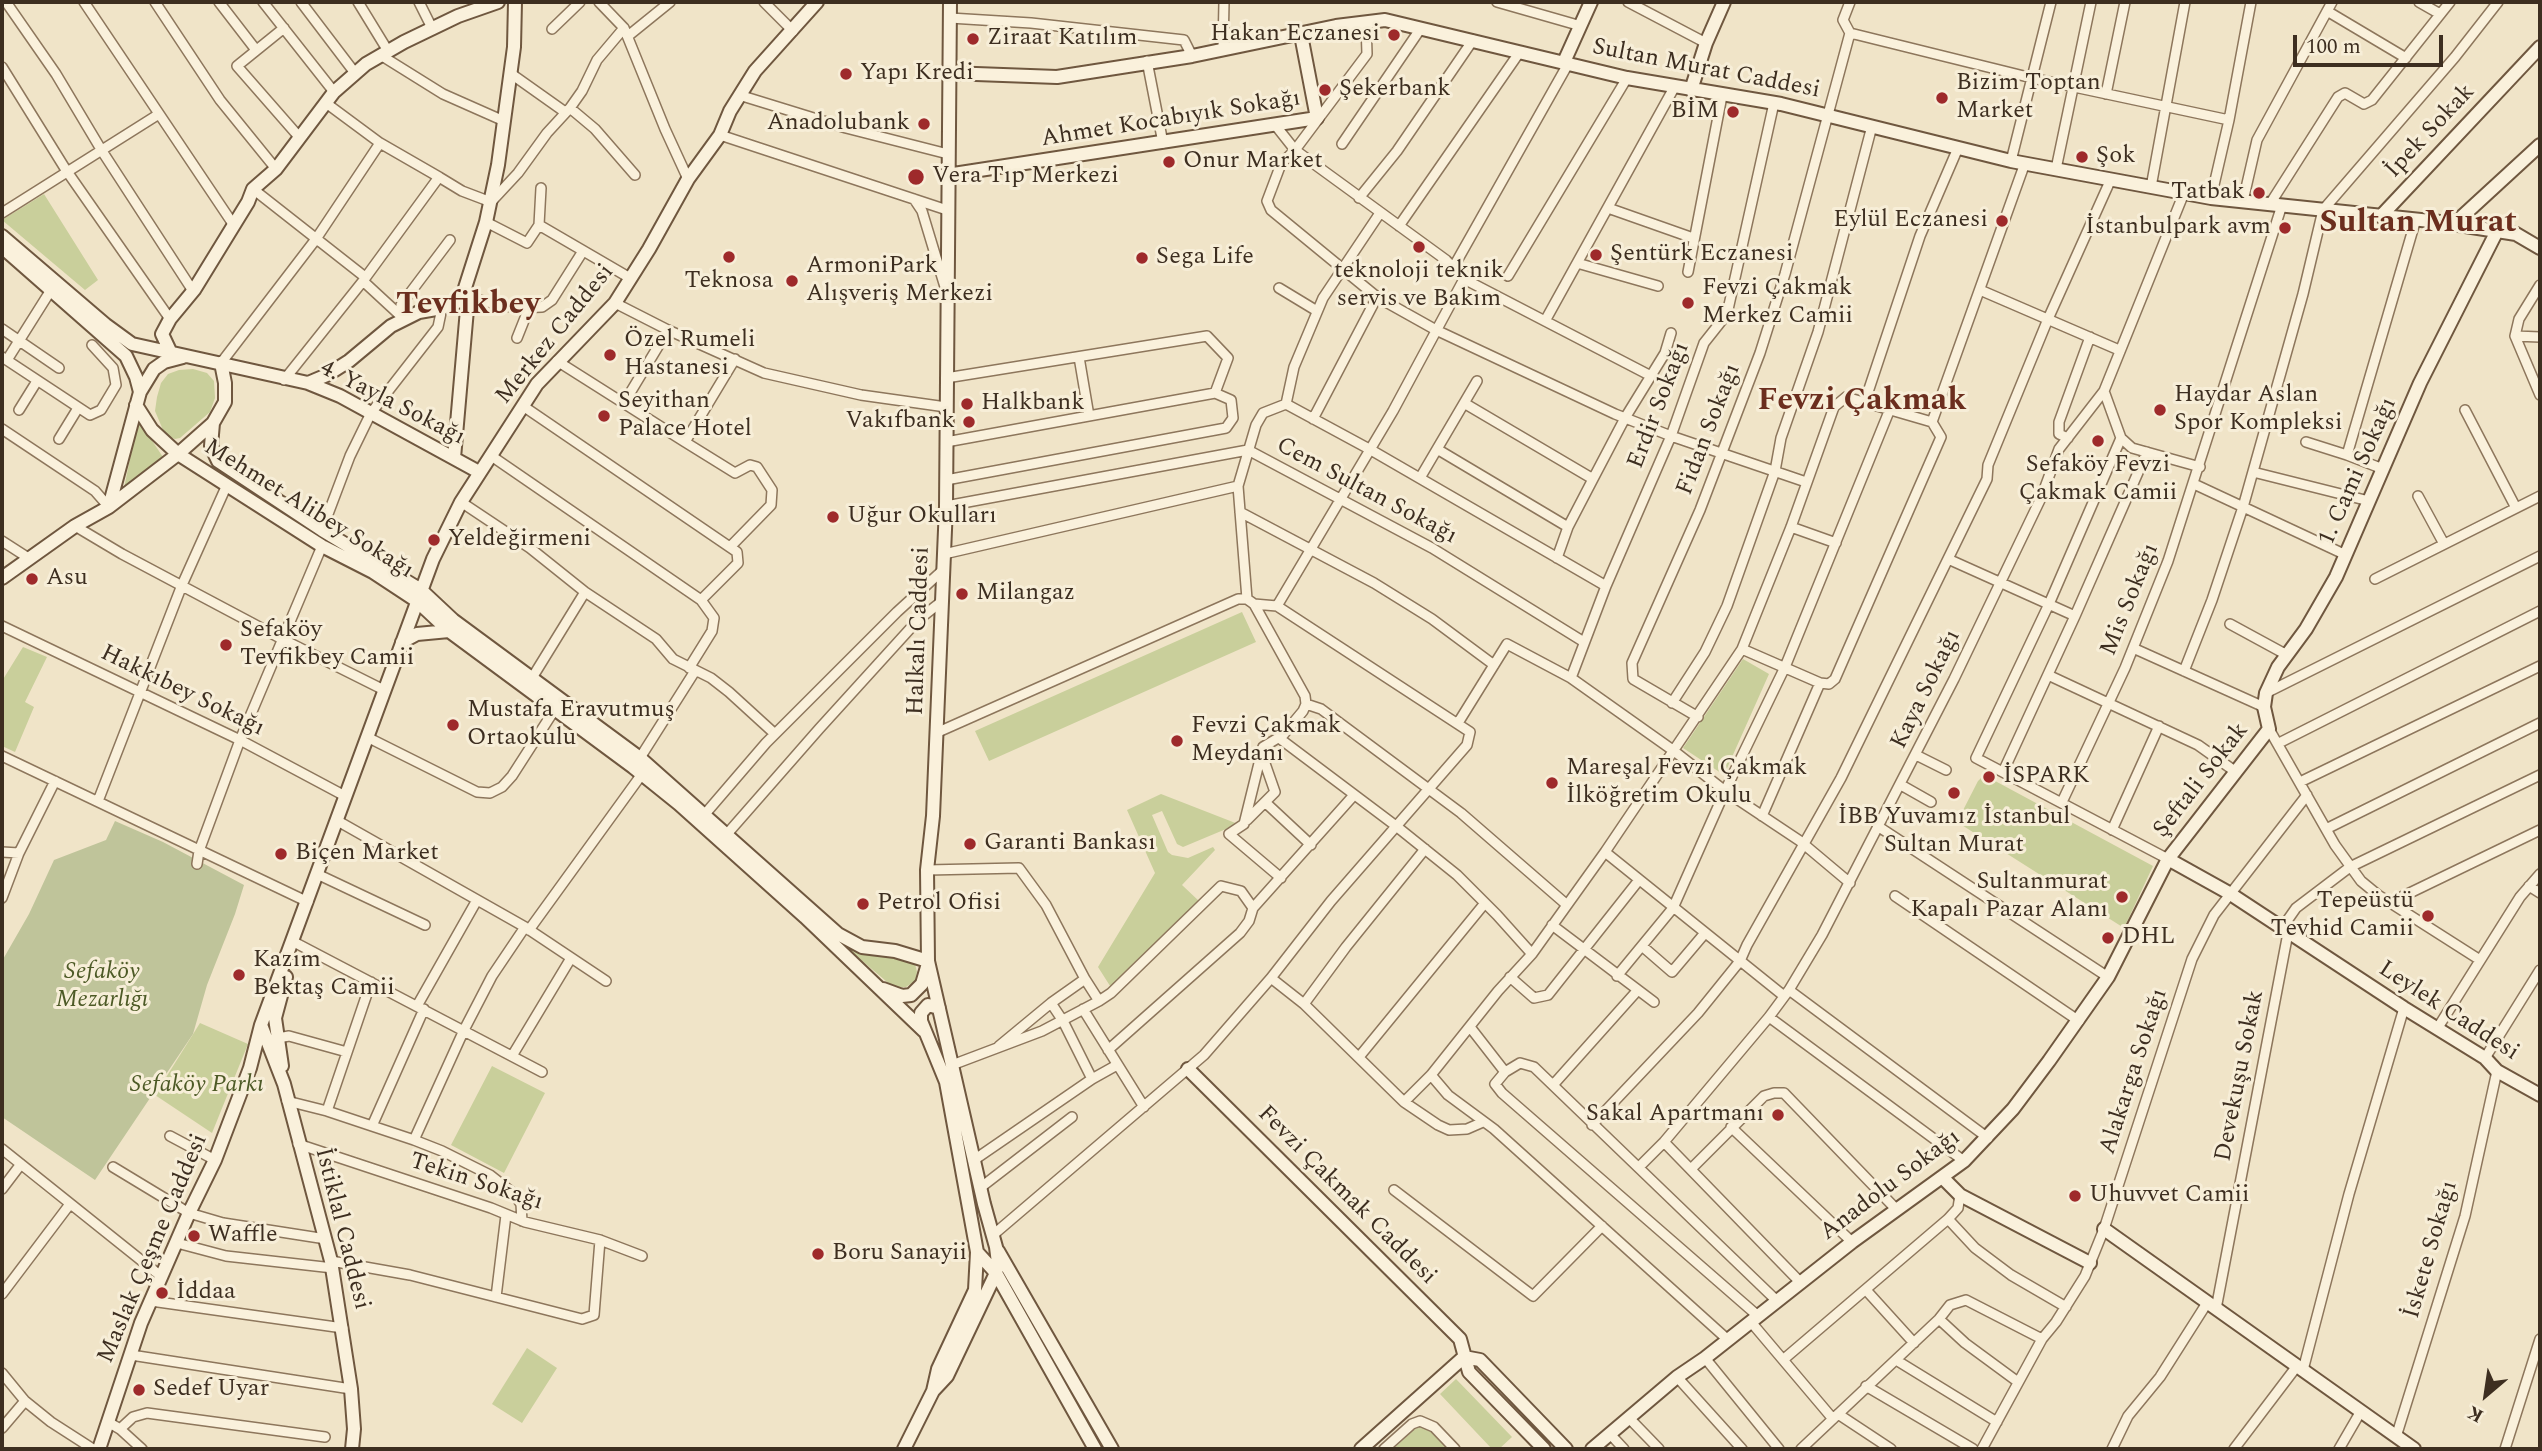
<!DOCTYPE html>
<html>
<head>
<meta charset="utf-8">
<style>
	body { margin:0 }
	#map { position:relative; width:2542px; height:1451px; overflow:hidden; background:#f0e4c8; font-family:Spectral,serif }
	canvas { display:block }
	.frame { position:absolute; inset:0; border:4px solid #3d2e20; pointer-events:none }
	.north { position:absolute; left:2451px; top:1360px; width:70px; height:70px; -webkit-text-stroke:5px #f7eed8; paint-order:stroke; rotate:209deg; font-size:19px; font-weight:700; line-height:28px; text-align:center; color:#3d2e20 }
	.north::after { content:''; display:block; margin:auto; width:24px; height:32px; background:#3d2e20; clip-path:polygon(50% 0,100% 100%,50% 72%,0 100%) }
	.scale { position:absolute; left:2293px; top:35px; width:150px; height:32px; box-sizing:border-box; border:4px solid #3d2e20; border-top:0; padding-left:9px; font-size:21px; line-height:24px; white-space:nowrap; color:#3d2e20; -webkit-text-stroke:5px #f7eed8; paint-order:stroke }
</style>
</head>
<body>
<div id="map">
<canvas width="2542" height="1451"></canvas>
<div class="frame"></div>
<div class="north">K</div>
<div class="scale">100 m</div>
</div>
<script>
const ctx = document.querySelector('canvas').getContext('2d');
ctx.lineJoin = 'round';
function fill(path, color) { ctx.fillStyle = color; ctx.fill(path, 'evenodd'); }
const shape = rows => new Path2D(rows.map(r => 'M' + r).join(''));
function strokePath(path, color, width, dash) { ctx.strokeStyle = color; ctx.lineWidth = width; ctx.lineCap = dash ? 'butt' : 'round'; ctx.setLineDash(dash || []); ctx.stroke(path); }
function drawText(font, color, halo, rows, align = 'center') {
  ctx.font = font + ' Spectral,serif'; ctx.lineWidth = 6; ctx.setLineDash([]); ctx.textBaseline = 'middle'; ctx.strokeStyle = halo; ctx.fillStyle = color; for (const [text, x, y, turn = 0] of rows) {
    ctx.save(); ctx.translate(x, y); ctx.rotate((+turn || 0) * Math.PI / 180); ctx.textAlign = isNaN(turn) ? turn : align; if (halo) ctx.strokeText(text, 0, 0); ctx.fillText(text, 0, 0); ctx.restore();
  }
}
const green = shape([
	[44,194,98,280,85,290,2,220],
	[193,369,207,373,214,381,215,398,210,412,180,438,175,439,167,436,163,430,155,411,157,397,161,383,168,374,179,370],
	[138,420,163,457,124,488],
	[1242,612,1256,642,989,761,975,731],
	[23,647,47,657,25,702,34,707,15,752,2,746,2,681],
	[1743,659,1769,674,1724,775,1683,748],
	[1984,775,2153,866,2124,928,1957,822,1978,781],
	[1161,794,1238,824,1183,847,1177,844,1162,811,1152,815,1168,852,1172,855,1188,858,1213,847,1215,850,1182,885,1200,902,1112,989,1098,967,1155,873,1127,810],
	[847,948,910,961,915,964,917,972,915,981,906,987,893,987],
	[200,1023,248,1044,212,1133,155,1095],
	[492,1066,545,1093,504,1173,451,1145],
	[527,1348,557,1368,522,1423,492,1404],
	[1456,1379,1512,1437,1499,1449,1492,1449,1440,1394],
	[1420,1427,1431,1431,1448,1449,1393,1449,1415,1429]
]);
const cemetery = shape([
	[115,821,163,842,244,885,235,914,207,985,193,1034,95,1180,2,1117,2,961,29,914,54,860,106,840]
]);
const street = shape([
	[6,2,56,74,102,151,193,291],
	[84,2,233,224],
	[155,2,220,100,276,169],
	[219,2,256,50],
	[263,2,334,92],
	[301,2,355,73],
	[358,2,388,51],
	[419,2,432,28],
	[599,2,624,28,665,129,688,179],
	[764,2,793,31],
	[1497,2,1581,26],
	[1628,2,1706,43],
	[1850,2,1843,20,1850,33,2032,78,2229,120],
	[2419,2,2440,14],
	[2327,11,2406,58],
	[950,18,1031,23,1184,40,1192,56],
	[1366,23,1367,54,1295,150,1281,164,1267,201,1271,210,1377,297,1436,330,1615,414,1671,436,1806,482],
	[284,28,237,66,300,138],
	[552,29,580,2],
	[628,36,670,2],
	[1223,49,1224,2],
	[382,56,443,94,504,121],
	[1147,61,1163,143],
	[2,67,66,170,170,319],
	[510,73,565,112],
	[2106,94,2125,2],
	[739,95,846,128,948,154],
	[570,108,595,129,635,175],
	[1276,126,1295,150,1446,260,1464,279,1651,376],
	[720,135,947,210],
	[1342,144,1421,28],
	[2011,161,2051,2],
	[2056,169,2091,2],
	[439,177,462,191,491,202,518,173,547,133,570,108,582,91,597,60,624,28],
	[2151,187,2185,2],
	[253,189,365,277],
	[1359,198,1397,151,1473,40],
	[2211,198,2229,120,2251,2],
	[914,199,922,211,945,287],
	[2243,201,2257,140,2332,2],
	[2270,204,2338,97,2345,93,2364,104,2372,100,2450,2],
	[1608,208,1693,238],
	[2,213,159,114],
	[486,222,527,243,539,225],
	[539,225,630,278],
	[539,225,541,188],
	[1399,226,1519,53],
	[1577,263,1658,286],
	[1453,268,1568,64],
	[1688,272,1722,96],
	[1508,276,1627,78],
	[363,281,403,318],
	[2540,285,2519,319,2515,336,2540,395],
	[1279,288,1317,311],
	[1980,290,2119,350],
	[468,298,517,308,542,307,552,300,583,251],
	[615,303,668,330,764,373,861,395,946,407],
	[405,319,401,305,450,240],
	[1545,321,1675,86],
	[2,329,59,368],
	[2515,336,2540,337],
	[517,338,529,308],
	[2,357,90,415,101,410,116,385,113,368,92,345],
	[1079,357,1089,416],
	[7,360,51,290],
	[557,361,685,442,735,359],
	[221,363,316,239,380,143],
	[946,378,1207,336,1228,358,1215,393],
	[284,380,363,281,439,177,380,143,326,103],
	[2104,391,2121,438,2132,448,2200,467],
	[1865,401,1920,236,1958,148],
	[624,403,668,330],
	[1464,403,1593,479],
	[1286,404,1294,367,1323,298,1380,213],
	[523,406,737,552,738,563,701,600],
	[19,410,37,381],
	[2465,410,2516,508],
	[1313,419,1377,297],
	[1932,422,2025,163],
	[2,429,95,491,109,507],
	[2068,438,2059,434,2059,422,2090,337],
	[2121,438,2049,604,1976,758,2168,859],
	[59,439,78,408],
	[685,442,735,473,750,465,757,467,772,490,771,505,730,547],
	[2306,442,2347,455,2416,219],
	[1437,449,1568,527],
	[490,455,701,600,714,618,712,631,689,668],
	[2347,455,2383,469],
	[2253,472,2369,501],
	[1420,478,1477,381],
	[946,480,1226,428,1233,418,1231,400,1215,393,946,442],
	[2194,484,2346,555],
	[2418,496,2444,544],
	[461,502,530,548,585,592,656,639,673,659,711,678,729,692,775,734],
	[946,506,1248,450,1432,548,1584,642],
	[1240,512,1374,583,1432,619,1494,665],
	[75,526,122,554,282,639,384,690],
	[1791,527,1836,543],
	[322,530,350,456,371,413,438,327,442,308],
	[2,541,30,559],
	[944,554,1238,486],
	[1557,558,1568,527,1593,479,1625,418,1665,353,1671,333],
	[1948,559,2075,616],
	[2375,579,2540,496],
	[1254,604,1277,606,1470,732,1467,745,1331,901,1271,978],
	[1277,606,1393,411,1464,279],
	[2230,624,2287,655],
	[2,626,240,740,345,796],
	[2133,648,2264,707],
	[2184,671,2212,600,2243,507,2303,294,2323,210,2455,57,2498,2],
	[2048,675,2198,745,2236,772],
	[532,678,585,592],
	[1571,678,1606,586,1671,436,1704,343,1727,314,1774,103],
	[2266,693,2540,556],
	[1672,703,1705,652,1727,606,1775,471,1781,438,1818,332,1872,126],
	[1306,704,1321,709,1461,813,1567,905],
	[1698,717,1633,679,1632,663,1700,510,1760,353,1785,274,1850,33],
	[1458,723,1507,644,1571,678,1674,751,1725,791,1800,841,1850,883],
	[2269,729,2335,845,2361,881,2378,895,2480,960],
	[936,733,1238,599,1247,599],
	[367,737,477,792,490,793,502,787,512,776,555,709],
	[1279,738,1396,826,1457,875,1497,915,1532,954],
	[2279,743,2540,611],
	[1916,755,1946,770],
	[2,756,308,902],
	[638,761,695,671],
	[2003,772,2075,616,2147,452],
	[2300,782,2540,666],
	[1901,785,1931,802],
	[98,801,182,585,226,487],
	[2062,802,2125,668,2168,561,2282,205],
	[1266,803,1311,845],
	[705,814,766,743,897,612,943,570],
	[1762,816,1820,683],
	[336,820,525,927,606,981],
	[1247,820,1275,792,1261,752],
	[1879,827,2108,977],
	[2326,829,2540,723],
	[2112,830,2159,726],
	[727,834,819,729,918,620,941,602],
	[2,852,19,853],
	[1605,852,1784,996],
	[197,864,199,851,240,740,322,546],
	[927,870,1019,868,1046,905,1085,979,1051,1003,999,1046],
	[317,874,425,925],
	[1281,878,1229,834,1244,824,1263,747,1283,735,1303,711,1306,704,1305,696,1254,604,1247,599,1238,486,1256,425,1263,413,1286,404,1371,450,1606,586],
	[2529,886,2540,893],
	[1895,896,2079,1021],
	[2,898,19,853,55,781],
	[2391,902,2540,830],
	[1253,908,1354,795],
	[1552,925,1654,1002],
	[2282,928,2296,908,2350,867,2540,775],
	[529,930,642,774],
	[292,941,542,1072],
	[1642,946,1672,972,1705,933],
	[1617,976,1673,908,1725,791,1785,667,1890,409],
	[1510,977,1534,998,1548,995,1639,880],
	[1085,979,1099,1001],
	[1789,990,1988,1138],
	[1051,1003,1063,1021,1092,1079],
	[1304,1004,1346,947,1425,849],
	[417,1006,477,900],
	[1083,1009,1144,1107],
	[1769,1017,1964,1161],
	[1470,1027,1505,1072],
	[2437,1029,2520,897,2540,874],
	[278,1038,289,1036,347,1052],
	[512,1056,571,958],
	[1359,1057,1485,903],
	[2485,1058,2540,970],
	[952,1065,1042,1031,1099,1001,1111,993,1221,886,1241,891,1253,908,1249,921,1240,933,1108,1050],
	[1431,1075,1448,1095,1494,1129,1727,1339],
	[1553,1085,1637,991],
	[287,1101,327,1111,371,982],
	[1404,1102,1431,1075,1498,991,1532,954,1605,852,1742,649,1791,527,1834,407,1846,397,1932,422,1941,437,1835,679,1829,684,1820,683,1742,649],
	[327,1111,414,1140,464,1030,492,976,525,927],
	[1592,1125,1698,1013,1740,961,1747,945,1841,778,1987,479,1988,465,2048,319,2111,179],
	[372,1126,424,1009],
	[1731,1127,1852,1242],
	[170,1136,215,1160],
	[414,1140,442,1151,490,1175,513,1193,521,1204,522,1221],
	[1664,1142,1800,1282],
	[298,1144,491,1208,525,1222,600,1240,642,1256],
	[2,1149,162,1277],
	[974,1160,1092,1079,1117,1065],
	[113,1167,189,1213,223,1223,326,1239],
	[1639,1167,1664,1142,1769,1017,1789,990,1822,935,1954,679,2041,498,2059,449,2104,391,2184,193],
	[1691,1169,1764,1096,1774,1093,1784,1093,1896,1209],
	[980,1188,1072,1117],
	[2,1189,21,1164],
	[1394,1190,1533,1296,1602,1226],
	[1948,1219,1975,1248,2011,1275,2066,1307],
	[993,1235,1204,1055,1271,978,1304,1004,1404,1102,1438,1125,1449,1130,1467,1129,1483,1122],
	[177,1243,226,1256,333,1268],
	[331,1261,410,1275,582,1319,594,1315,600,1240],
	[1866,1290,1914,1343],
	[2,1294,70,1204],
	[496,1297,506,1215],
	[151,1301,343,1328],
	[2216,1309,2288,933],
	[1758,1316,1502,1093,1495,1084,1505,1072,1520,1063,1534,1067,1777,1301],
	[1939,1319,1965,1343,2018,1382],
	[1751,1322,1833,1419],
	[131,1355,351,1389],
	[1705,1358,1779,1449],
	[1784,1359,1948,1219,1958,1208,1960,1195],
	[1896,1360,1997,1422],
	[2303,1370,2349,1194,2404,1008],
	[2,1373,25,1401,51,1422,93,1449],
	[1677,1377,1742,1449],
	[1866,1386,1973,1449],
	[1838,1414,1891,1449],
	[1629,1418,1659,1449],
	[108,1422,120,1429,142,1449],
	[2,1428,25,1401],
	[120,1429,133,1417,147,1413,325,1437],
	[1610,1434,1624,1449],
	[2396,1437,2465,1216,2497,1071],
	[1384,1449,1412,1424,1420,1421,1434,1427,1455,1449],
	[1801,1449,1939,1319,1950,1305,1966,1300,2042,1339],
	[1982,1449,2042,1339,2056,1322,2085,1276,2104,1229,2192,959,2214,915,2307,795],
	[2112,1449,2128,1416,2160,1377,2207,1303],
	[2234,1449,2297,1366],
	[2339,1449,2361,1411],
	[2505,1449,2540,1339]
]);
const secondary = shape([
	[1564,62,1591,2],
	[949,73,1057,77,1192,56,1336,26,1385,20,1627,78,1781,104,2011,161,2211,198,2440,222,2516,234,2540,248],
	[1691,90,1706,43,1724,2],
	[947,175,1317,118,1301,35],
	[2381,216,2540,47],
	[2454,224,2540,145],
	[2,236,106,325,132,344,308,383,340,396,479,472],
	[2,247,126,356,136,377,140,392],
	[170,351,162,334,170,319,194,290,248,202,253,189,276,169,334,92,366,64,404,42,458,16,498,2],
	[308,383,327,375,349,361,391,326,419,312,442,308,468,298],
	[136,405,152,430,178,454,322,546,373,572,417,601,449,631,633,767,679,804,805,917,924,1031],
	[213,423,211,446,218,461,322,530,421,590,453,620,640,758,838,934,862,947,895,951,928,961],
	[454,458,468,298,464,291,486,222,498,165,514,47,515,2],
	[109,507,140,392,154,369,164,362,183,357],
	[2,578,75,526,109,507,178,454,213,423,225,402,225,383,221,363],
	[402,642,417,634,449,631],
	[2168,859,2229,893,2404,1008,2485,1058,2497,1071,2540,1095],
	[883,989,902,996,911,995,922,984,927,967],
	[261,1025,284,1084,331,1261,351,1389,354,1429,352,1449],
	[282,1066,275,1018,286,977],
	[1188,1069,1460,1339,1469,1372,1544,1449],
	[1943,1178,1960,1195,2090,1263],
	[2104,1229,2414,1449],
	[998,1251,1112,1449],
	[977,1252,996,1273,1095,1449],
	[933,1391,947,1376,996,1273,998,1263,996,1247,984,1204,928,961,927,870,933,816,946,506,950,2],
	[99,1449,141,1323,189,1213,215,1160,250,1068,261,1025,433,559,461,502,537,384,615,303,649,249,688,179,720,135,730,111,755,71,817,2],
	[904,1449,933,1391,938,1369,975,1290,977,1252,946,1082,921,1021,921,1013,928,1005,939,1008],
	[1361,1449,1464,1357,1480,1360,1566,1449],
	[1592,1449,1677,1377,1705,1358,1852,1242,1964,1161,2013,1109,2049,1061,2108,977,2168,859,2269,729,2264,707,2266,693,2278,667,2306,629,2336,577,2420,383,2497,231]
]);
const markers = [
	[1394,35,7,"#9e2a2b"],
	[973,39,7,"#9e2a2b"],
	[846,74,7,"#9e2a2b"],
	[1325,90,7,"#9e2a2b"],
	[1942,98,7,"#9e2a2b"],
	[1733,112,7,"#9e2a2b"],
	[924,124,7,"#9e2a2b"],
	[2082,157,7,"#9e2a2b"],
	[1169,162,7,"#9e2a2b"],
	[916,177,9,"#9e2a2b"],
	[2259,193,7,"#9e2a2b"],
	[2002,221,7,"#9e2a2b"],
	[2285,228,7,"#9e2a2b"],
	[1419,247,7,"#9e2a2b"],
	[1596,255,7,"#9e2a2b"],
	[729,257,7,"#9e2a2b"],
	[1142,258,7,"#9e2a2b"],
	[792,281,7,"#9e2a2b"],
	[1688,303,7,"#9e2a2b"],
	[610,355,7,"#9e2a2b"],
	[967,404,7,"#9e2a2b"],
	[2160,410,7,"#9e2a2b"],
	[604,416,7,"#9e2a2b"],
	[969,422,7,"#9e2a2b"],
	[2098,441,7,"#9e2a2b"],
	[833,517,7,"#9e2a2b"],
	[434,540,7,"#9e2a2b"],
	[32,579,7,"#9e2a2b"],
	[962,594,7,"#9e2a2b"],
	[226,645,7,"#9e2a2b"],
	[453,725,7,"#9e2a2b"],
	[1177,741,7,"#9e2a2b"],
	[1989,777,7,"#9e2a2b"],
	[1552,783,7,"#9e2a2b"],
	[1954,793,7,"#9e2a2b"],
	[970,844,7,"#9e2a2b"],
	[281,854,7,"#9e2a2b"],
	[2122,897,7,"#9e2a2b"],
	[863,904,7,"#9e2a2b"],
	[2428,916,7,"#9e2a2b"],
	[2108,938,7,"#9e2a2b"],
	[239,975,7,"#9e2a2b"],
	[1778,1115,7,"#9e2a2b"],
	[2075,1196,7,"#9e2a2b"],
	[194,1236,7,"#9e2a2b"],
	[818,1254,7,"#9e2a2b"],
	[162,1293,7,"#9e2a2b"],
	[139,1390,7,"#9e2a2b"]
];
const poiNames = [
	["Hakan Eczanesi",1380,35,"right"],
	["Ziraat Katılım",987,39],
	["Yapı Kredi",860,74],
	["Bizim Toptan",1956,84],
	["Market",1956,112],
	["Şekerbank",1339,90],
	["BİM",1719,112,"right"],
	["Anadolubank",910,124,"right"],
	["Şok",2096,157],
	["Onur Market",1183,162],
	["Vera Tıp Merkezi",932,177],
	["Tatbak",2245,193,"right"],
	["Eylül Eczanesi",1988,221,"right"],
	["İstanbulpark avm",2271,228,"right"],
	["Şentürk Eczanesi",1610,255],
	["Sega Life",1156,258],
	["ArmoniPark",806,267],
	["Alışveriş Merkezi",806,295],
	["teknoloji teknik",1419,272,"center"],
	["servis ve Bakım",1419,300,"center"],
	["Teknosa",729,282,"center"],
	["Fevzi Çakmak",1702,289],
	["Merkez Camii",1702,317],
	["Özel Rumeli",624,341],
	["Hastanesi",624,369],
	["Haydar Aslan",2174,396],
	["Spor Kompleksi",2174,424],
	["Seyithan",618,402],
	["Palace Hotel",618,430],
	["Halkbank",981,404],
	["Vakıfbank",955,422,"right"],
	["Sefaköy Fevzi",2098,466,"center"],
	["Çakmak Camii",2098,494,"center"],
	["Uğur Okulları",847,517],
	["Yeldeğirmeni",448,540],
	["Asu",46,579],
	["Milangaz",976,594],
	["Sefaköy",240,631],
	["Tevfikbey Camii",240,659],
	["Mustafa Eravutmuş",467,711],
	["Ortaokulu",467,739],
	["Fevzi Çakmak",1191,727],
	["Meydanı",1191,755],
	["Mareşal Fevzi Çakmak",1566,769],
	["İlköğretim Okulu",1566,797],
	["İSPARK",2003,777],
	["İBB Yuvamız İstanbul",1954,818,"center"],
	["Sultan Murat",1954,846,"center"],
	["Garanti Bankası",984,844],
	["Biçen Market",295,854],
	["Sultanmurat",2108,883,"right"],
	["Kapalı Pazar Alanı",2108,911,"right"],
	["Tepeüstü",2414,902,"right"],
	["Tevhid Camii",2414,930,"right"],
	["Petrol Ofisi",877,904],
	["DHL",2122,938],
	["Kazım",253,961],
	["Bektaş Camii",253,989],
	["Sakal Apartmanı",1764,1115,"right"],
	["Uhuvvet Camii",2089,1196],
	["Waffle",208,1236],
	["Boru Sanayii",832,1254],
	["İddaa",176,1293],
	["Sedef Uyar",153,1390]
];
const streetNames = [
	["Sultan Murat Caddesi",1706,70,11],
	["Ahmet Kocabıyık Sokağı",1171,120,-9],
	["İpek Sokak",2431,132,-47],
	["Merkez Caddesi",556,335,-51],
	["4. Yayla Sokağı",392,404,27],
	["Erdir Sokağı",1660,406,-69],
	["Fidan Sokağı",1710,430,-69],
	["1. Cami Sokağı",2359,472,-66],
	["Cem Sultan Sokağı",1366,492,28],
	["Mehmet Alibey Sokağı",308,510,32],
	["Mis Sokağı",2131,600,-68],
	["Halkalı Caddesi",920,631,-88],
	["Kaya Sokağı",1927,690,-64],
	["Hakkıbey Sokağı",182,692,26],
	["Şeftali Sokak",2202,781,-52],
	["Leylek Caddesi",2448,1012,33],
	["Alakarga Sokağı",2135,1072,-72],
	["Devekuşu Sokak",2241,1076,-79],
	["Tekin Sokağı",476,1183,18],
	["Anadolu Sokağı",1891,1186,-37],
	["Fevzi Çakmak Caddesi",1346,1196,45],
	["İstiklal Caddesi",341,1229,76],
	["Maslak Çeşme Caddesi",154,1249,-67],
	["İskete Sokağı",2432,1250,-74]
];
const parkNames = [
	["Sefaköy",102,973],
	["Mezarlığı",102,1001],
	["Sefaköy Parkı",197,1086]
];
const districtNames = [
	["Sultan Murat",2418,225],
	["Tevfikbey",468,307],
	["Fevzi Çakmak",1862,403]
];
fill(green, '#c9cf9b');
fill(cemetery, '#bfc49a');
strokePath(street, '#8d765c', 12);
strokePath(secondary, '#6f573f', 16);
strokePath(street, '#faf1dc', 9);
strokePath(secondary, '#faf1dc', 12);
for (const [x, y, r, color] of markers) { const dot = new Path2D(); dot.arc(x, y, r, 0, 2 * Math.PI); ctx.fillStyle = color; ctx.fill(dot); strokePath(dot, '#f7eed8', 2.5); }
drawText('24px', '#3d2e20', '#f7eed8', poiNames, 'left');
drawText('24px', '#3d2e20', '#f7eed8', streetNames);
drawText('italic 24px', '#4d5a26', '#f7eed8', parkNames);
drawText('bold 32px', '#6b2e1e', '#f7eed8', districtNames);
</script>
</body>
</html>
